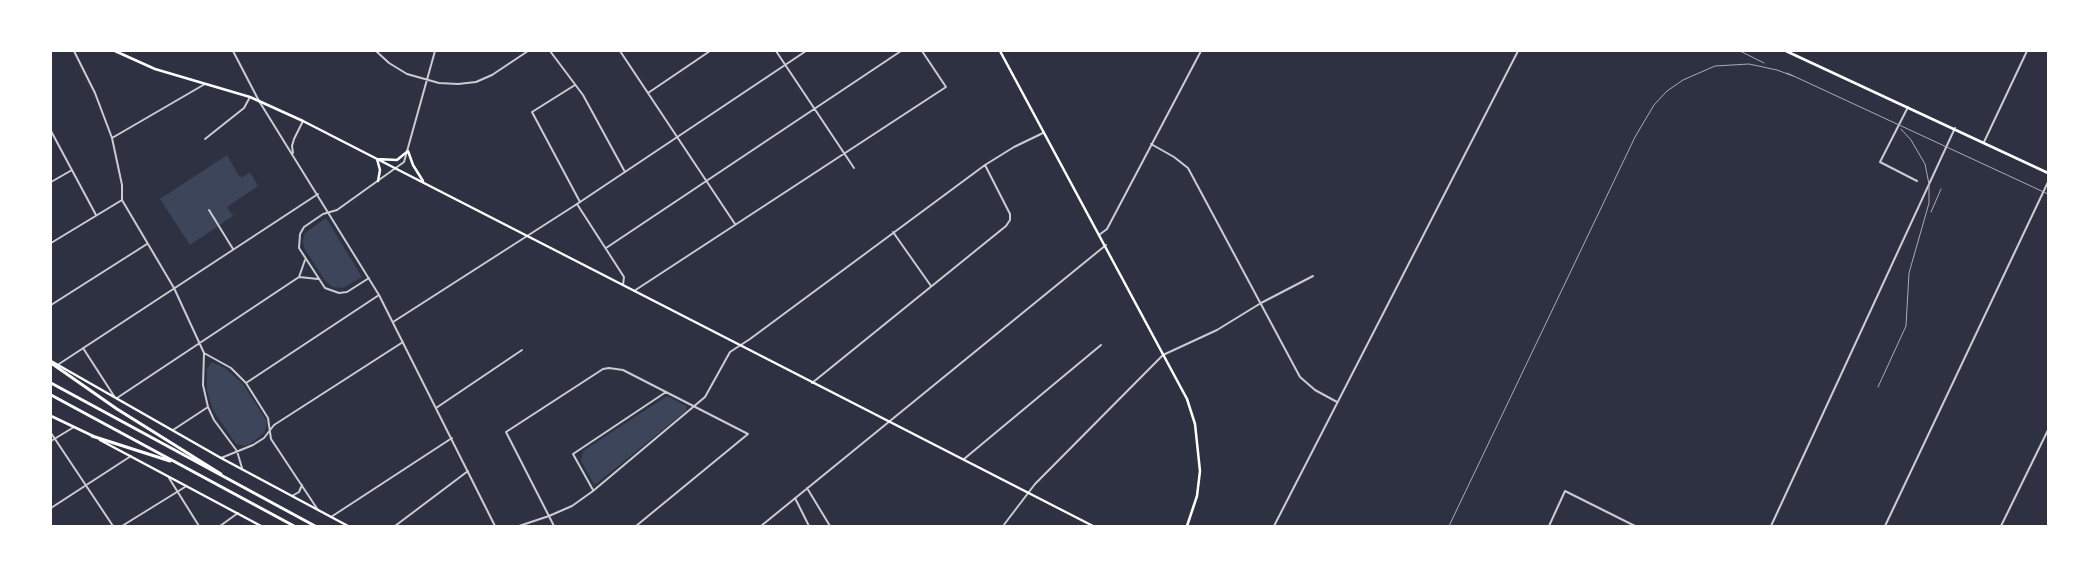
<!DOCTYPE html>
<html>
<head>
<meta charset="utf-8">
<style>
	body { margin:0 }
	#map { position:relative; width:2099px; height:577px; overflow:hidden; background:#2d3142; font-family:Ubuntu,sans-serif }
	canvas { display:block }
	.frame { position:absolute; inset:0; border:52px solid #fff; pointer-events:none }
</style>
</head>
<body>
<div id="map">
<canvas width="2099" height="577"></canvas>
<div class="frame"></div>
</div>
<script>
const ctx = document.querySelector('canvas').getContext('2d');
ctx.lineJoin = 'round';
function fill(path, color) { ctx.fillStyle = color; ctx.fill(path, 'evenodd'); }
const shape = rows => new Path2D(rows.map(r => 'M' + r).join(''));
function strokePath(path, color, width, dash) { ctx.strokeStyle = color; ctx.lineWidth = width; ctx.lineCap = dash ? 'butt' : 'round'; ctx.setLineDash(dash || []); ctx.stroke(path); }
const green = shape([
	[227,155,239,176,243,177,250,172,258,186,227,207,233,216,190,245,160,199],
	[326,218,362,277,343,288,333,287,326,282,304,248,303,240,305,233],
	[212,362,225,368,243,384,266,420,267,425,264,433,250,444,245,446,236,444,213,410,207,391,207,368],
	[667,396,686,406,686,411,597,483,594,484,581,461,583,451]
]);
const minor = shape([
	[74,51,95,93,112,138,122,185,122,200,174,288,204,353,203,385,208,407,214,420,237,451,242,468],
	[376,51,389,63,407,74,439,83,458,84,476,82,492,75,528,51],
	[550,51,583,95,625,172],
	[620,51,735,224],
	[776,51,854,168],
	[575,85,532,112,580,202],
	[648,93,710,51],
	[1908,107,1880,162,1917,181],
	[51,131,96,215],
	[112,138,205,84],
	[205,139,244,108,250,97],
	[1151,144,1174,157,1188,168,1300,377,1315,390,1337,402],
	[51,182,72,170],
	[577,204,624,277,623,285],
	[209,210,233,249],
	[893,232,931,286],
	[1099,235,1107,229,1201,51],
	[51,243,122,200],
	[606,248,901,51],
	[299,277,305,260],
	[369,278,347,292,339,293,325,288,299,248,300,234,304,227,323,214,337,210,404,162,435,51],
	[634,291,946,87,922,51],
	[51,305,147,244],
	[83,348,114,396],
	[204,353,231,368,246,383,268,418,271,439,318,510],
	[59,364,318,194],
	[246,383,379,295],
	[812,383,1006,226,1010,220,1010,214,985,165],
	[117,398,299,277,318,279],
	[436,408,522,350],
	[173,430,208,407],
	[51,433,113,526],
	[51,441,74,427],
	[221,458,253,445,264,438,274,425,403,342],
	[964,459,1101,345],
	[169,478,199,526],
	[807,488,830,526],
	[593,490,573,454,666,392],
	[292,496,299,492,302,485],
	[795,498,809,526],
	[51,508,131,456],
	[331,517,452,438],
	[122,526,185,487],
	[220,526,238,513],
	[395,526,468,471],
	[519,526,549,516,572,506,593,491,705,397,730,352,750,339,985,165,1014,147,1043,133],
	[554,526,506,432,603,369,609,368,623,370,748,434,636,526],
	[761,526,1106,245],
	[1003,526,1035,484,1163,355,1217,330,1261,303,1313,276],
	[1549,526,1565,491,1635,526],
	[1771,526,1955,128],
	[2001,526,2048,430]
]);
const tertiary = shape([
	[233,51,259,101,379,295,495,526],
	[1984,142,2027,51],
	[293,153,292,146,294,139,303,121],
	[393,322,577,204,806,51],
	[1274,526,1518,51],
	[1885,526,2048,182]
]);
const secondary = shape([
	[115,51,155,69,250,97,303,121,1093,526],
	[1000,51,1187,399,1195,424,1200,471,1197,496,1187,526],
	[378,181,380,170,377,159,397,160,408,151,413,165,423,181],
	[51,361,221,458,348,526],
	[51,416,93,436],
	[100,440,261,526]
]);
const primary = shape([
	[1786,51,2048,173]
]);
const motorway = shape([
	[51,363,117,409,221,474],
	[51,383,315,526],
	[51,395,294,526],
	[92,436,170,461]
]);
const rail = shape([
	[1740,51,1764,63],
	[1787,73,2048,194],
	[1931,212,1941,189],
	[1878,387,1906,326,1909,273,1929,203,1929,184,1925,164,1911,140,1901,129],
	[1449,526,1635,137,1654,105,1667,91,1683,80,1715,66,1749,64,1777,70,1793,76]
]);
fill(green, '#3c4559');
strokePath(minor, '#caccd0', 2);
strokePath(tertiary, '#caccd0', 2);
strokePath(secondary, '#fff', 2.5);
strokePath(primary, '#fff', 2.5);
strokePath(motorway, '#fff', 3);
strokePath(rail, '#abadb3', 1);
</script>
</body>
</html>
